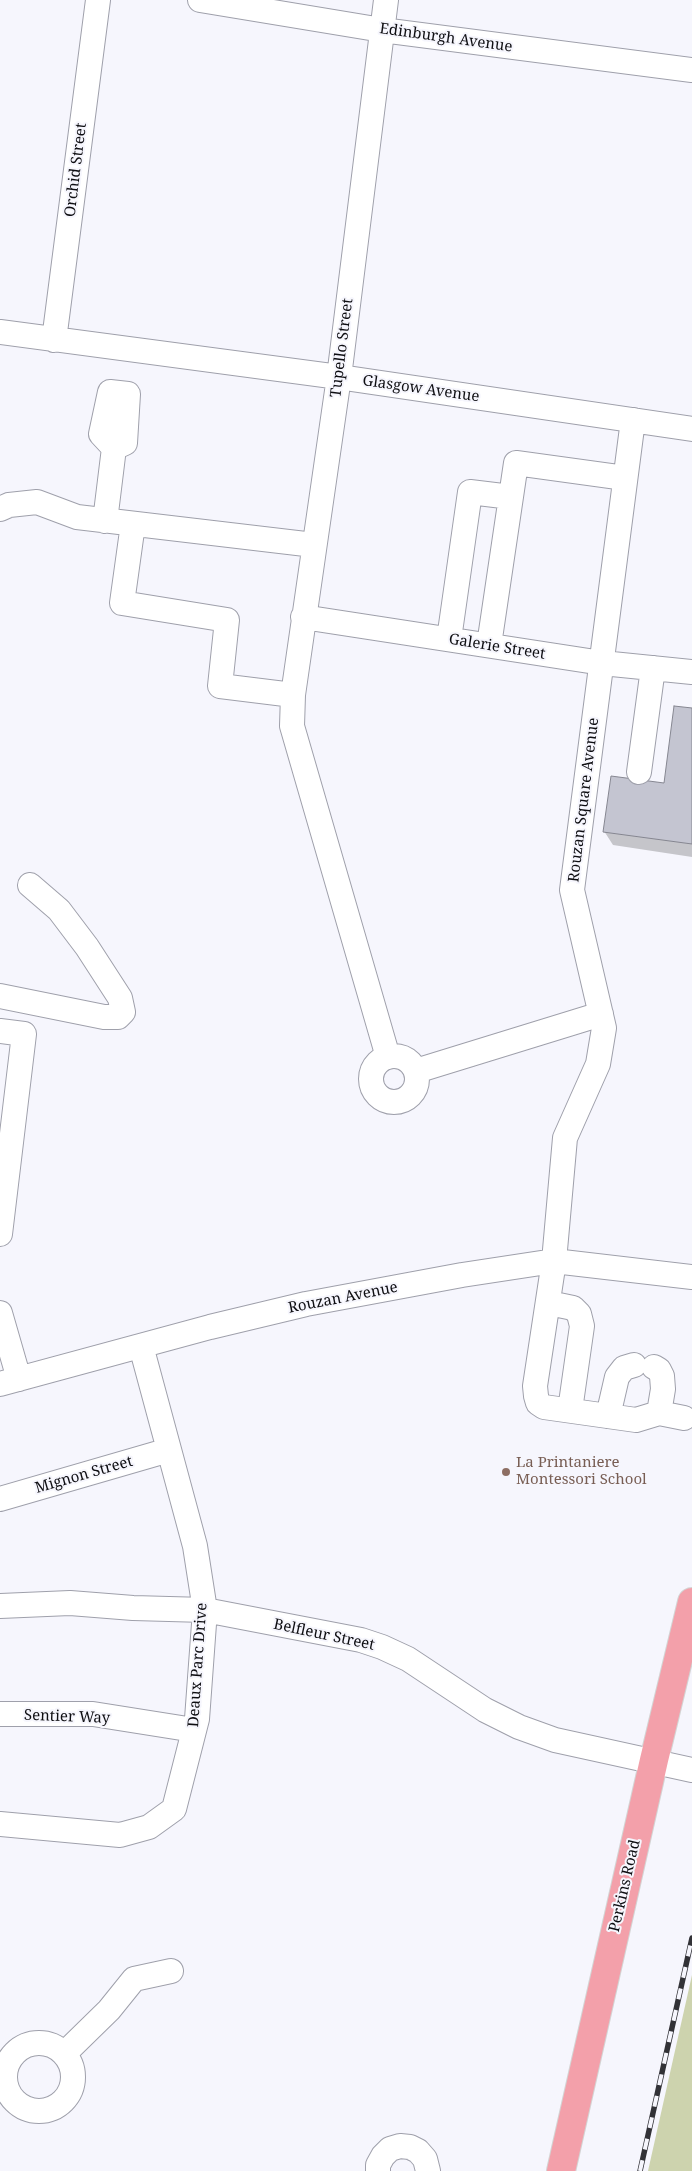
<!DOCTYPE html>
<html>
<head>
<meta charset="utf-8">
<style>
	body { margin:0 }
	canvas { display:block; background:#f6f6fd }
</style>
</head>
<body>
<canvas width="692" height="2171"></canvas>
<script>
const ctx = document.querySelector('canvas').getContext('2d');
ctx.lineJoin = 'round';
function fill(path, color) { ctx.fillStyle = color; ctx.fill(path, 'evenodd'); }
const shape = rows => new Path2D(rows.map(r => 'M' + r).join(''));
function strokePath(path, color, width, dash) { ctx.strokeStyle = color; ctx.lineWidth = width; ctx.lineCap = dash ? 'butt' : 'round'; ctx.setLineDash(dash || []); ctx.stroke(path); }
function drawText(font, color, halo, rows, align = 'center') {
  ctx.font = font + ' "Noto Serif",serif'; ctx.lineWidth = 4; ctx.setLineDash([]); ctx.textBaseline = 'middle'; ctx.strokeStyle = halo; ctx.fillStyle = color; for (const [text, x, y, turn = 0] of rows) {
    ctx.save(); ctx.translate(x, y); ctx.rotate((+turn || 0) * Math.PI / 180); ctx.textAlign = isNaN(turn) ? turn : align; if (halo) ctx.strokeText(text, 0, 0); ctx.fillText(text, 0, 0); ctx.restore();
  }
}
const green = shape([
	[692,1975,692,2171,648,2171]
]);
const shadow = shape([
	[692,710,692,857,613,845,604,831,665,785]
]);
const building = shape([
	[674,706,692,708,692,844,603,832,611,776,664,783,674,706]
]);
const minor = shape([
	[200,0,382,30,692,70],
	[386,0,339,377,293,695,292,726,388,1057],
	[0,332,339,377,692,429],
	[54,340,98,0],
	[633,420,572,890,604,1028,598,1064,565,1138,554,1261,535,1386,536,1396,538,1403,544,1407,636,1420,659,1413,684,1418],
	[0,509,9,505,37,502,77,517,314,545],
	[105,521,114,448,125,443,128,394,110,392,101,434,114,448],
	[133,524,122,603,227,620,220,686,293,695],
	[303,617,602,663,692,672],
	[449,639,470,492,511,497],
	[489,645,516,463,625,478],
	[639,772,653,668],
	[0,996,104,1017,118,1017,123,1012,120,998,87,947,59,910,30,885],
	[0,1031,24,1034,0,1234],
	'371 1079a23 23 0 1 1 46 0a23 23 0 1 1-46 0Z',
	[416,1071,601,1014],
	[549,1303,573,1308,579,1314,582,1326,570,1410],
	[0,1313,19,1379],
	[654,1367,659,1370,662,1376,663,1389,659,1413],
	[0,1384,210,1327,306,1304,462,1275,554,1261,692,1277],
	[608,1416,617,1377,624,1368,634,1365],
	[0,1499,169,1450],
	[0,1606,70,1603,133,1608,205,1610,361,1640,382,1647,408,1659,485,1710,519,1727,555,1740,692,1770],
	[0,1714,93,1714,194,1730],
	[0,1824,120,1835,149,1827,174,1809,197,1719,205,1610,195,1546,141,1346],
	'5 2077a34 34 0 1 1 68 0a34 34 0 1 1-68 0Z',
	[64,2054,109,2010,134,1979,171,1971],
	[378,2171,378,2165,383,2156,390,2149,400,2146,410,2147,418,2151,425,2159,428,2171]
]);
const major = shape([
	[561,2171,654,1760,692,1602]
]);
const rail = shape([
	[640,2171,692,1938]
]);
const markers = [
	[506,1472,5,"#8d6e63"]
];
const streetNames = [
	["Edinburgh Avenue",446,38,8],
	["Orchid Street",76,170,-83],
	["Tupello Street",342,348,-83],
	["Glasgow Avenue",421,389,8],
	["Galerie Street",497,647,9],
	["Rouzan Square Avenue",584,800,-83],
	["Rouzan Avenue",343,1298,-11],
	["Mignon Street",84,1475,-16],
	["Belfleur Street",324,1635,12],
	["Deaux Parc Drive",198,1665,-86],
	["Sentier Way",67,1717,2],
	["Perkins Road",625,1886,-77]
];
const educationNames = [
	["La Printaniere",516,1463],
	["Montessori School",516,1480]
];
fill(green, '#cdd3ae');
fill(shadow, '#0003');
fill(building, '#c4c5d1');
strokePath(building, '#868791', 1);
strokePath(minor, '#9fa0ab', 26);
strokePath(major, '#d4d4d4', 30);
strokePath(minor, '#fff', 24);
strokePath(major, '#f3a0aa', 28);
strokePath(rail, '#323237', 5.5);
strokePath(rail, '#f6f6fd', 4, [11]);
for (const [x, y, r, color] of markers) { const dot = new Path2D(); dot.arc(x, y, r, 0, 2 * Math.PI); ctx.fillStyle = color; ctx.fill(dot); strokePath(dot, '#f6f6fd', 2); }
drawText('15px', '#0e0e12', '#f6f6fd', streetNames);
drawText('15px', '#785e54', '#f6f6fd', educationNames, 'left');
</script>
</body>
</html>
